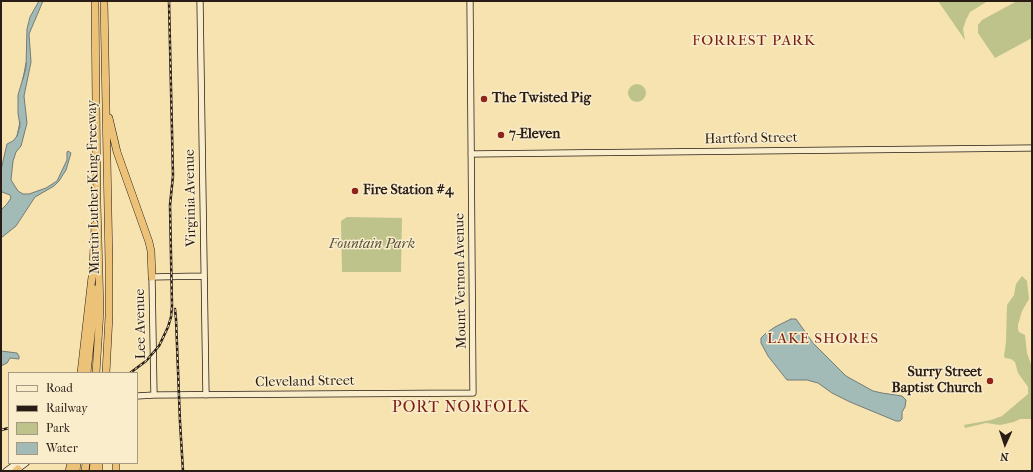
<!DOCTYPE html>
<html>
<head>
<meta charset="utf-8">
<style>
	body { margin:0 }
	#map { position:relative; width:1033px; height:472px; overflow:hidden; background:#f6e3b0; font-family:"IM FELL French Canon",serif }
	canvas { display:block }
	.frame { position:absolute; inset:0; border:2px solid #291c15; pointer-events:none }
	.legend { position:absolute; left:8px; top:372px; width:130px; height:92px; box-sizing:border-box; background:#f9edcc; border:1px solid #a69983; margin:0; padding:5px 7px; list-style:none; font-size:12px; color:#291c15 }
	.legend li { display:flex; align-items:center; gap:8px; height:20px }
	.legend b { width:20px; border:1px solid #a69983 }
	.north { position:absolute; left:985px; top:424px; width:40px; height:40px; -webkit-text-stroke:3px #f9edcc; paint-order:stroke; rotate:183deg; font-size:11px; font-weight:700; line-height:16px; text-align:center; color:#291c15 }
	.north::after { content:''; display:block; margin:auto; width:14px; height:18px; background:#291c15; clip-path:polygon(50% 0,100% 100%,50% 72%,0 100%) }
</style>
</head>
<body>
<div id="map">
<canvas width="1033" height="472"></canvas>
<div class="frame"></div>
<ul class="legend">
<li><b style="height:5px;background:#f9edcc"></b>Road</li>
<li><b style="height:5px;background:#291c15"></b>Railway</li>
<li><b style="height:11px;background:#bdc38b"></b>Park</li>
<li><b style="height:11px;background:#a2bbb7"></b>Water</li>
</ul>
<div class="north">N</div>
</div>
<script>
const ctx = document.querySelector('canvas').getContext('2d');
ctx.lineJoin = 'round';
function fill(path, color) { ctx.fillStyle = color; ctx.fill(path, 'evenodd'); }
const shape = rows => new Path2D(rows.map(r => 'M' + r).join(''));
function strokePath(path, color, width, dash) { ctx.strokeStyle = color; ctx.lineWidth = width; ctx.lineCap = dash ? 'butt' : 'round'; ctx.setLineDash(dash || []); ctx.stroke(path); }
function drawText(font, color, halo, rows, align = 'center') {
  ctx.font = font + ' "IM FELL French Canon",serif'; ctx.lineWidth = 3; ctx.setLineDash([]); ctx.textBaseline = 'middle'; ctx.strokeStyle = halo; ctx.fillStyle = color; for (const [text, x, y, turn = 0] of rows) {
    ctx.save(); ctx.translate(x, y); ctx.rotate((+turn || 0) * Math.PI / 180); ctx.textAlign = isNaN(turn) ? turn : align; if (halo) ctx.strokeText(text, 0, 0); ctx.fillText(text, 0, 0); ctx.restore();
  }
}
const green = shape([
	[938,1,988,1,970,12,966,20,963,29,965,40],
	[1017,1,1032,1,1032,38,995,58,978,33,978,25,982,20],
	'628 93a9 9 0 1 1 18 0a9 9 0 1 1-18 0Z',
	[347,217,402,218,401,272,342,272,341,221],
	[1022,276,1027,281,1029,299,1022,311,1018,325,1018,330,1019,332,1025,335,1027,353,1032,367,1032,419,1020,419,1014,422,1000,425,986,423,965,428,964,425,991,420,1002,416,1028,394,1028,387,1018,373,1015,362,1011,359,1005,358,1004,356,1006,342,1007,305,1014,295,1016,284]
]);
const water = shape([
	[39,1,43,1,29,34,31,62,24,96,27,123,21,146,16,152,13,161,11,180,18,191,23,194,29,194,46,188,57,181,67,160,67,152,68,151,71,153,66,170,59,181,54,186,35,197,16,226,1,238,1,210,7,204,11,198,10,195,2,192,1,189,1,170,7,144,13,141,17,136,20,126,18,113,18,95,26,68,27,29,30,17,39,1],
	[791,319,796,319,813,343,846,376,873,391,882,393,902,396,906,400,905,407,902,412,902,419,900,421,896,421,850,402,832,393,818,383,807,380,787,380,768,356,761,343,761,338,765,334,775,327,791,319],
	[1,351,17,353,19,356,19,359,10,358,7,363,1,366,1,367,1,351]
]);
const stream = shape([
	[23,79,26,63],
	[17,136,20,122]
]);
const secondary = shape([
	[200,1,206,395],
	[471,154,1032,148],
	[154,395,152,277,203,276],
	[137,396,154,395,473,393,470,1],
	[6,471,17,463],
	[15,471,26,463]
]);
const highway = shape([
	[95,1,97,203,100,310,96,373],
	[104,1,109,264,109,316,106,373],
	[109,118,117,152,149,242,151,251,152,277],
	[81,373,93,268,95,225],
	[87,373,96,289],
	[16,471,18,469],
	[69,471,71,463],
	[76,471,77,463],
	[85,471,86,463],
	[93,471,94,463],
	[99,471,99,463],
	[116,471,116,463]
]);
const rail = shape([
	[175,309,176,319,180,422,183,471],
	[130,373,146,361,159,346,168,327,171,317,172,306,170,205,173,176,169,1],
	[1,430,9,428]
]);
const markers = [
	[484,99,4,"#8f2418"],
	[501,135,4,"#8f2418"],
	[355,191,4,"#8f2418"],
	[990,381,4,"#8f2418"]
];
const poiNames = [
	["The Twisted Pig",492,99],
	["7-Eleven",509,135],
	["Fire Station #4",363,191],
	["Surry Street",982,373,"right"],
	["Baptist Church",982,389,"right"]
];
const streetNames = [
	["Hartford Street",751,139,-1],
	["Martin Luther King Freeway",94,187,-91],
	["Virginia Avenue",191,198,-91],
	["Mount Vernon Avenue",461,281,-91],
	["Lee Avenue",141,324,-91],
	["Cleveland Street",305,382,-1]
];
const parkNames = [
	["Fountain Park",372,245]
];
const neighbourhoodNames = [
	["FORREST PARK",754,41],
	["LAKE SHORES",823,339]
];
const quarterNames = [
	["PORT NORFOLK",461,408]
];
fill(green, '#bdc38b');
fill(water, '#a2bbb7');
strokePath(water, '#727b76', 1);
strokePath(stream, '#727b76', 1);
strokePath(secondary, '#291c15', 7);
strokePath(highway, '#291c15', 8);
strokePath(secondary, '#f9edcc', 5.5);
strokePath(highway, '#ebc278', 7);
strokePath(rail, '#291c15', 2.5);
strokePath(rail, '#f9edcc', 1, [3]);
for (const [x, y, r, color] of markers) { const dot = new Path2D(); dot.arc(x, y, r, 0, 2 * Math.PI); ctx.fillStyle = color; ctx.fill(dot); strokePath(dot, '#f9edcc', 1.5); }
drawText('bold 14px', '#291c15', '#f9edcc', poiNames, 'left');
drawText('14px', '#291c15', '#f9edcc', streetNames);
drawText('italic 14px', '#554e38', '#f9edcc', parkNames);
ctx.letterSpacing = '1px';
drawText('15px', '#7a1f14', '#f9edcc', neighbourhoodNames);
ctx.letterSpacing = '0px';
ctx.letterSpacing = '1px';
drawText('16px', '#7a1f14', '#f9edcc', quarterNames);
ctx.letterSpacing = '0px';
</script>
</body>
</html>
